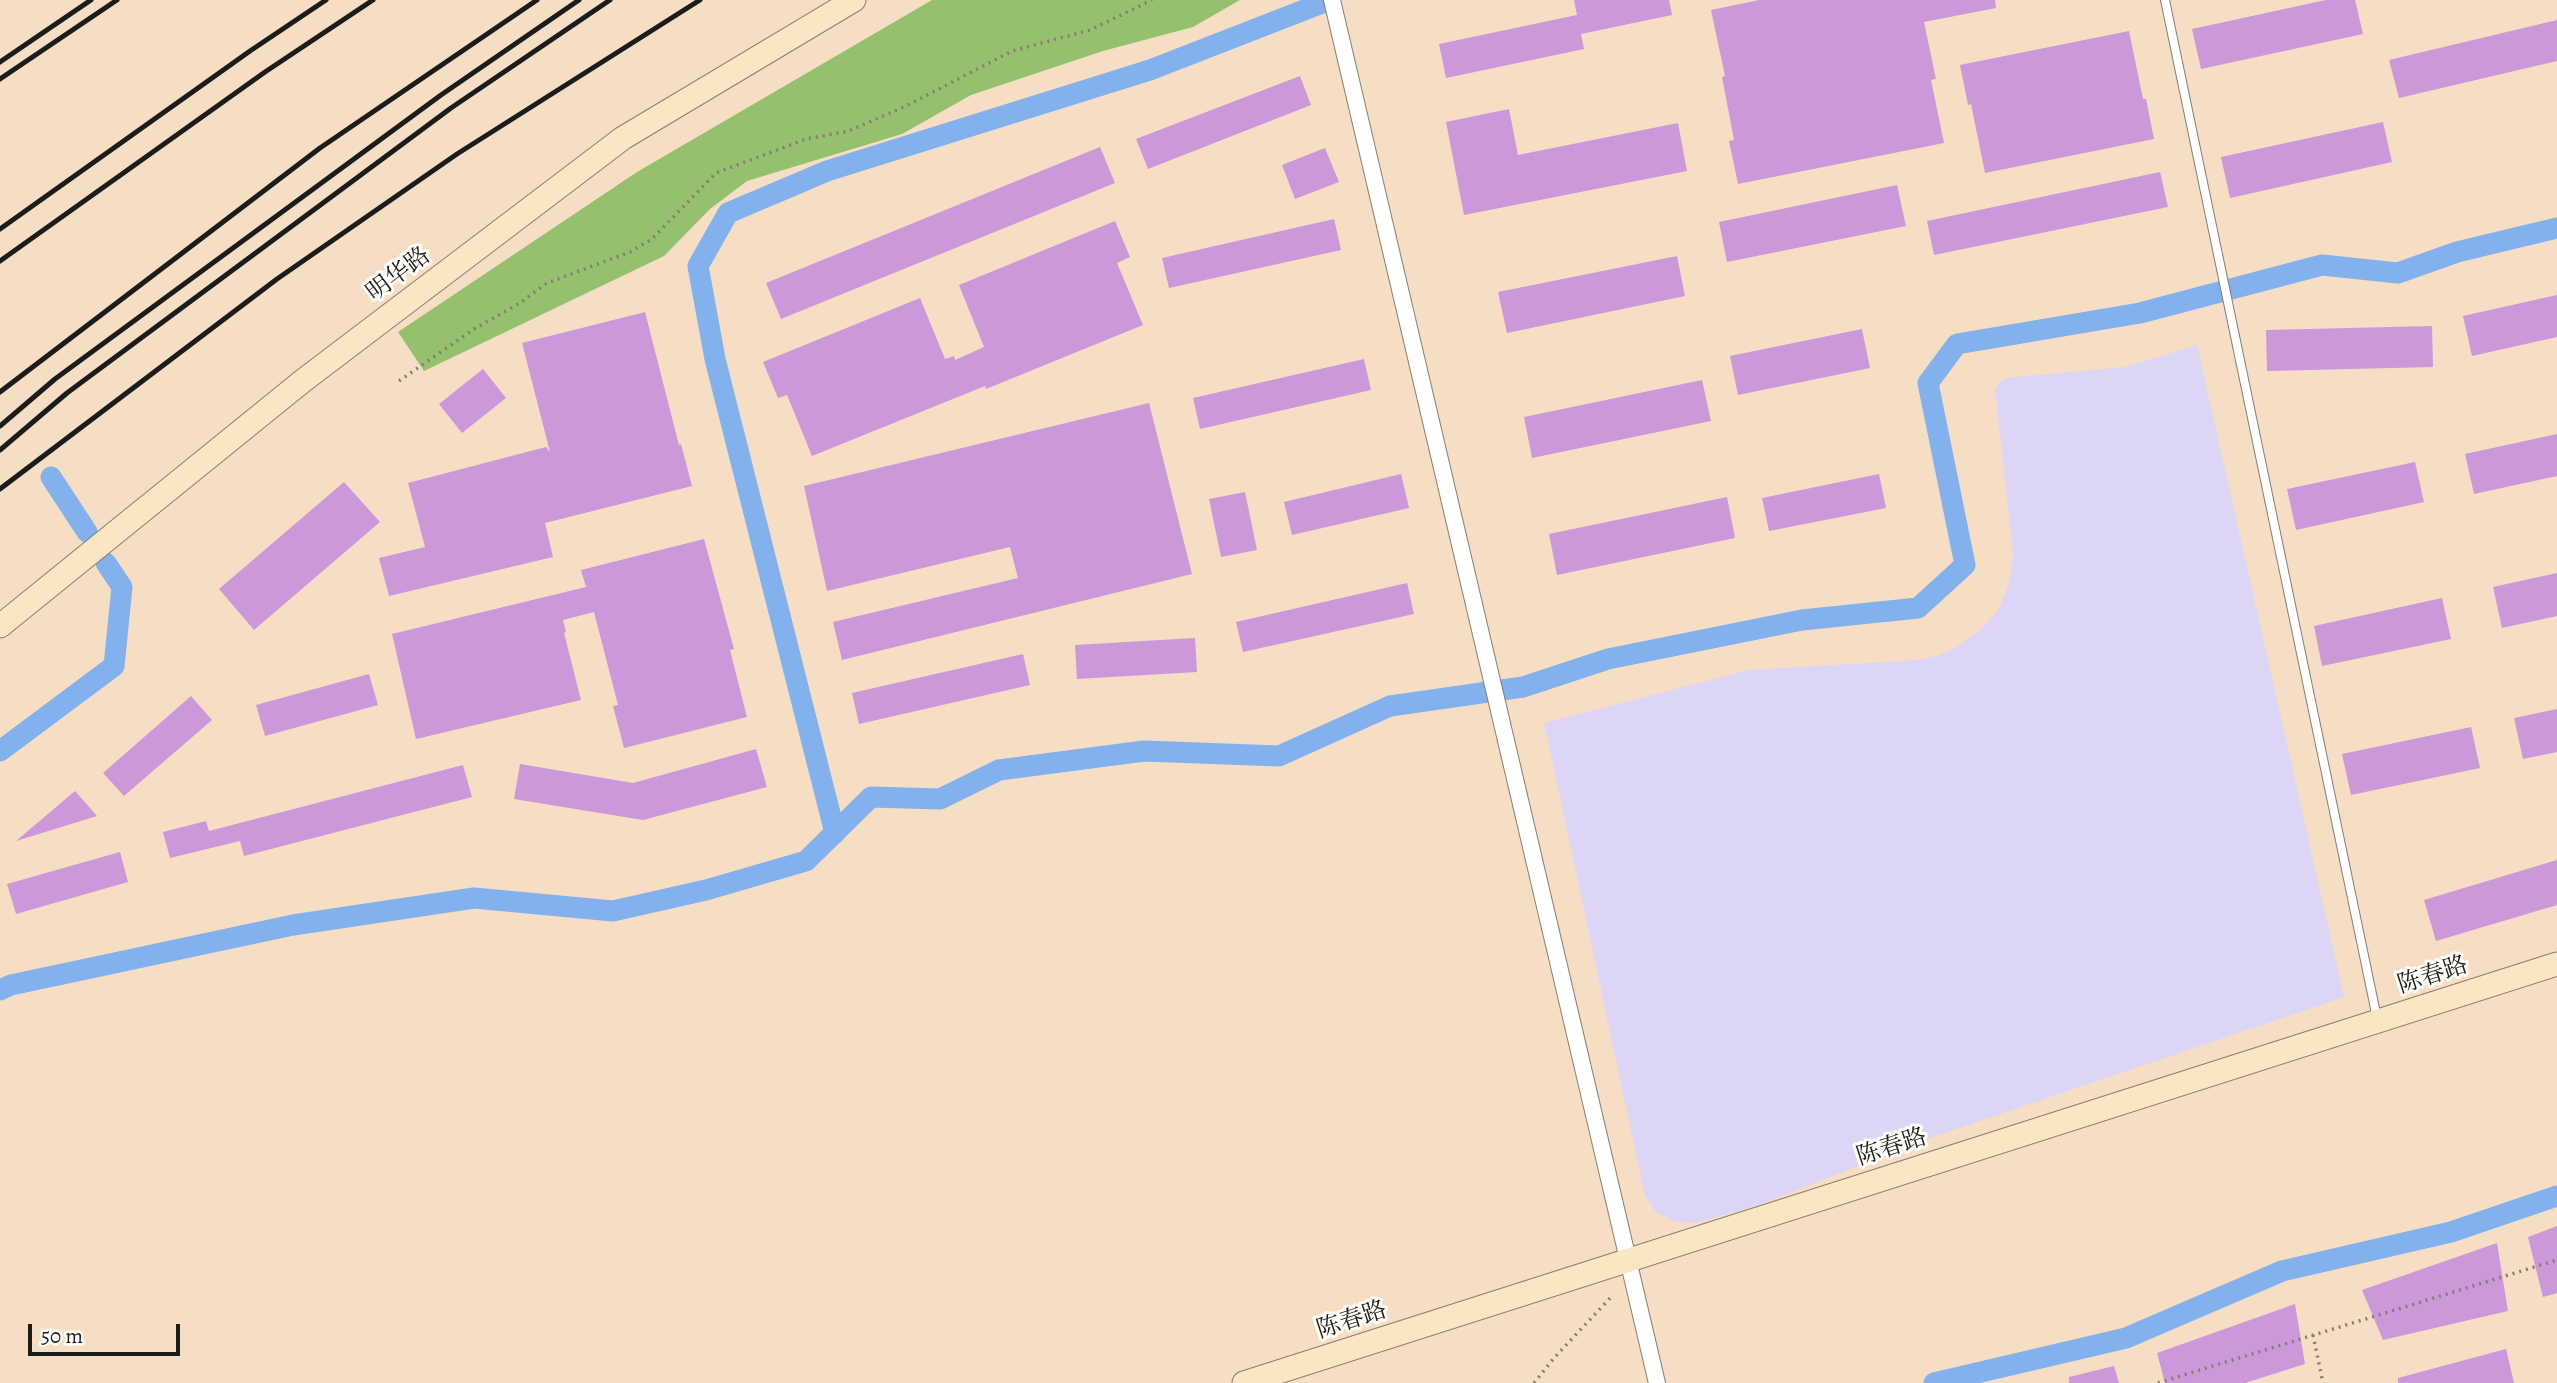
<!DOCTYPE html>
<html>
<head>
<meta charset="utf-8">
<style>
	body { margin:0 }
	#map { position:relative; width:2557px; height:1383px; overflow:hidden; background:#f5dec3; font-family:Alegreya,serif }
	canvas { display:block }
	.scale { position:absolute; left:28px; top:1324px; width:152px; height:32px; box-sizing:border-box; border:4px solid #1c1c1c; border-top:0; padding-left:9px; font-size:21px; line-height:24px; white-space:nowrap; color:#1c1c1c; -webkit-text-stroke:5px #fdfcf7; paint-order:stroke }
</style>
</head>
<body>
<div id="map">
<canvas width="2557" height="1383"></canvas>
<div class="scale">50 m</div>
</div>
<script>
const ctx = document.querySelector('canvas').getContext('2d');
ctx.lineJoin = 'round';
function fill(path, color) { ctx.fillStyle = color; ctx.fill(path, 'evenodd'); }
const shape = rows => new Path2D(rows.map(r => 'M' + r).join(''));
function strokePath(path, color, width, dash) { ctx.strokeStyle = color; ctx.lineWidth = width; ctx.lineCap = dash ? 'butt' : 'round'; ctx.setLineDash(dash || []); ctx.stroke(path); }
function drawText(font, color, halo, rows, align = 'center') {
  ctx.font = font + ' Alegreya,"Noto Serif SC",serif'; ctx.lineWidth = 6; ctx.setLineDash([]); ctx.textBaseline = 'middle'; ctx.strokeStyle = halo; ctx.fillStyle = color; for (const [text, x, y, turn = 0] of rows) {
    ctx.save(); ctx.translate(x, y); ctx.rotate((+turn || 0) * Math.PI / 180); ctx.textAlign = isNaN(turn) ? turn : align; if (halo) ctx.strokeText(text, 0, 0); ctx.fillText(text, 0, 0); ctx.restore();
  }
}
const built = shape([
	[2197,345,2344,997,1921,1141,1759,1205,1695,1223,1673,1221,1656,1212,1645,1196,1544,723,1749,670,1918,660,1940,655,1960,645,1980,630,1999,609,2010,580,2013,553,1995,389,2005,378,2125,367]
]);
const green = shape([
	[932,0,1240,0,1193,27,1103,51,971,95,902,134,747,181,710,209,664,256,424,371,398,332,637,172]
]);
const canal = shape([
	[51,477,87,532],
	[0,751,114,666,122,587,106,563],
	[835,833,715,359,698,266,728,213,827,171,1150,70,1330,0],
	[0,990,11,985,293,925,474,898,613,911,706,890,806,861,871,797,940,799,999,770,1144,751,1279,756,1390,706,1523,687,1608,659,1802,620,1918,608,1965,565,1928,383,1957,344,2140,313,2322,265,2398,273,2457,252,2557,228],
	[1934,1383,2126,1338,2282,1271,2451,1232,2557,1196]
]);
const building = shape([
	[1574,0,1669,0,1672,15,1581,34,1584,49,1446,78,1439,44,1577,15],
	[1759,0,1995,0,1996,8,1924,22,1936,79,1931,80,1944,143,1738,184,1729,141,1734,140,1722,77,1725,76,1711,10],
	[2326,0,2355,0,2363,34,2201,69,2192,29],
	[2557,20,2557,61,2399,98,2389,60],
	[2129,31,2143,99,2146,99,2154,139,1985,173,1971,104,1968,105,1960,65],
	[1300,76,1311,105,1148,169,1136,139],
	[1509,109,1518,155,1678,123,1687,171,1464,215,1446,122],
	[2383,122,2392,162,2230,198,2221,157],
	[1100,147,1115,183,781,319,766,283],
	[1325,148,1339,182,1295,199,1282,165],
	[2160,172,2168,207,1934,255,1927,221],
	[1897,185,1906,226,1727,262,1719,222],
	[1334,219,1341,250,1169,288,1162,258],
	[1115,221,1130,257,1117,263,1143,325,986,389,985,386,812,456,787,395,778,398,763,362,920,298,945,359,954,356,955,360,984,347,959,285],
	[1677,256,1685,296,1507,333,1498,292],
	[2557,295,2557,337,2472,356,2463,316],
	[645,312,679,445,681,444,692,486,545,523,553,557,389,596,379,558,425,547,408,483,546,447,550,452,522,343],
	[2432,326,2433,367,2267,371,2266,330],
	[1862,329,1870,368,1738,395,1730,356],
	[1364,359,1371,390,1200,429,1193,398],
	[483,369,506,398,462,433,439,404],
	[1702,380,1711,421,1532,458,1524,417],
	[1149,403,1192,574,842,660,833,622,1018,578,1010,547,827,591,804,486],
	[2557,434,2557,476,2474,494,2465,454],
	[2415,462,2424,502,2296,530,2287,489],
	[1401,474,1409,508,1292,535,1284,502],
	[1879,474,1886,508,1769,531,1762,498],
	[344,482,380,522,254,630,219,589],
	[1245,492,1257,550,1221,557,1209,499],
	[1727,497,1735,538,1557,575,1549,534],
	[704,539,734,649,730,650,747,717,624,748,613,706,618,705,594,612,563,620,566,632,564,633,581,700,416,739,392,634,586,587,581,570],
	[2557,573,2557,616,2502,628,2493,587],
	[1407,583,1414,614,1243,652,1236,622],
	[2442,598,2451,639,2322,666,2314,626],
	[1195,638,1197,672,1077,679,1075,645],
	[1023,654,1030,685,859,724,852,693],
	[369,674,378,705,265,736,256,705],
	[191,696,212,720,124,796,103,773],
	[2557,709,2557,752,2523,759,2514,718],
	[2471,727,2480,768,2351,795,2342,754],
	[756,749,767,787,643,820,514,799,520,764,633,783],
	[463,765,472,797,244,856,240,841,170,858,163,832,206,821,209,831],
	[75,791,97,816,16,841],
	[120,852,128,882,16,914,7,884],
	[2557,860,2557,905,2436,941,2424,900],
	[2557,1226,2557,1293,2543,1297,2528,1237],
	[2497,1243,2508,1311,2383,1340,2362,1290],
	[2295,1304,2305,1364,2245,1383,2165,1383,2157,1353],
	[2506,1349,2514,1383,2398,1383,2398,1378],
	[2114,1366,2119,1383,2069,1383,2069,1377]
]);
const path = shape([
	[399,381,474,329,520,303,547,283,630,252,652,239,716,173,806,139,849,131,906,106,1012,51,1090,30,1152,0],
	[2313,1335,2323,1383],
	[1534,1383,1554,1358,1613,1295],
	[2158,1383,2557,1260]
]);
const lane = shape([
	[2165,0,2377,1018]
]);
const street = shape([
	[1332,0,1657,1383]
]);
const secondary = shape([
	[0,626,304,380,623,138,854,0],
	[1244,1383,2557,964]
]);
const rail = shape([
	[0,62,91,0],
	[0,79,117,0],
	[0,229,250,51,326,0],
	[0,261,265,72,373,0],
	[0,392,320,148,537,0],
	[0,426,55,379,441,95,579,0],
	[0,450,67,393,451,108,610,0],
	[0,489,277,279,457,154,700,0]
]);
const streetNames = [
	["明华路",399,275,-37],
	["陈春路",2433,976,-18],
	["陈春路",1892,1148,-18],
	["陈春路",1352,1321,-18]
];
fill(built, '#ddd5f6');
fill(green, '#95c16f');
strokePath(canal, '#82b1ed', 21);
fill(building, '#cc98da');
strokePath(lane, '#887d70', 10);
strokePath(street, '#887d70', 18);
strokePath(secondary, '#887d70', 25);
strokePath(path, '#887d70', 3.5, [2, 5]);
strokePath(lane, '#fff', 8);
strokePath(street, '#fff', 16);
strokePath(secondary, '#fbe6c4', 23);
strokePath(rail, '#1c1c1c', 5);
drawText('24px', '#1c1c1c', '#fdfcf7', streetNames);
</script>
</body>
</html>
